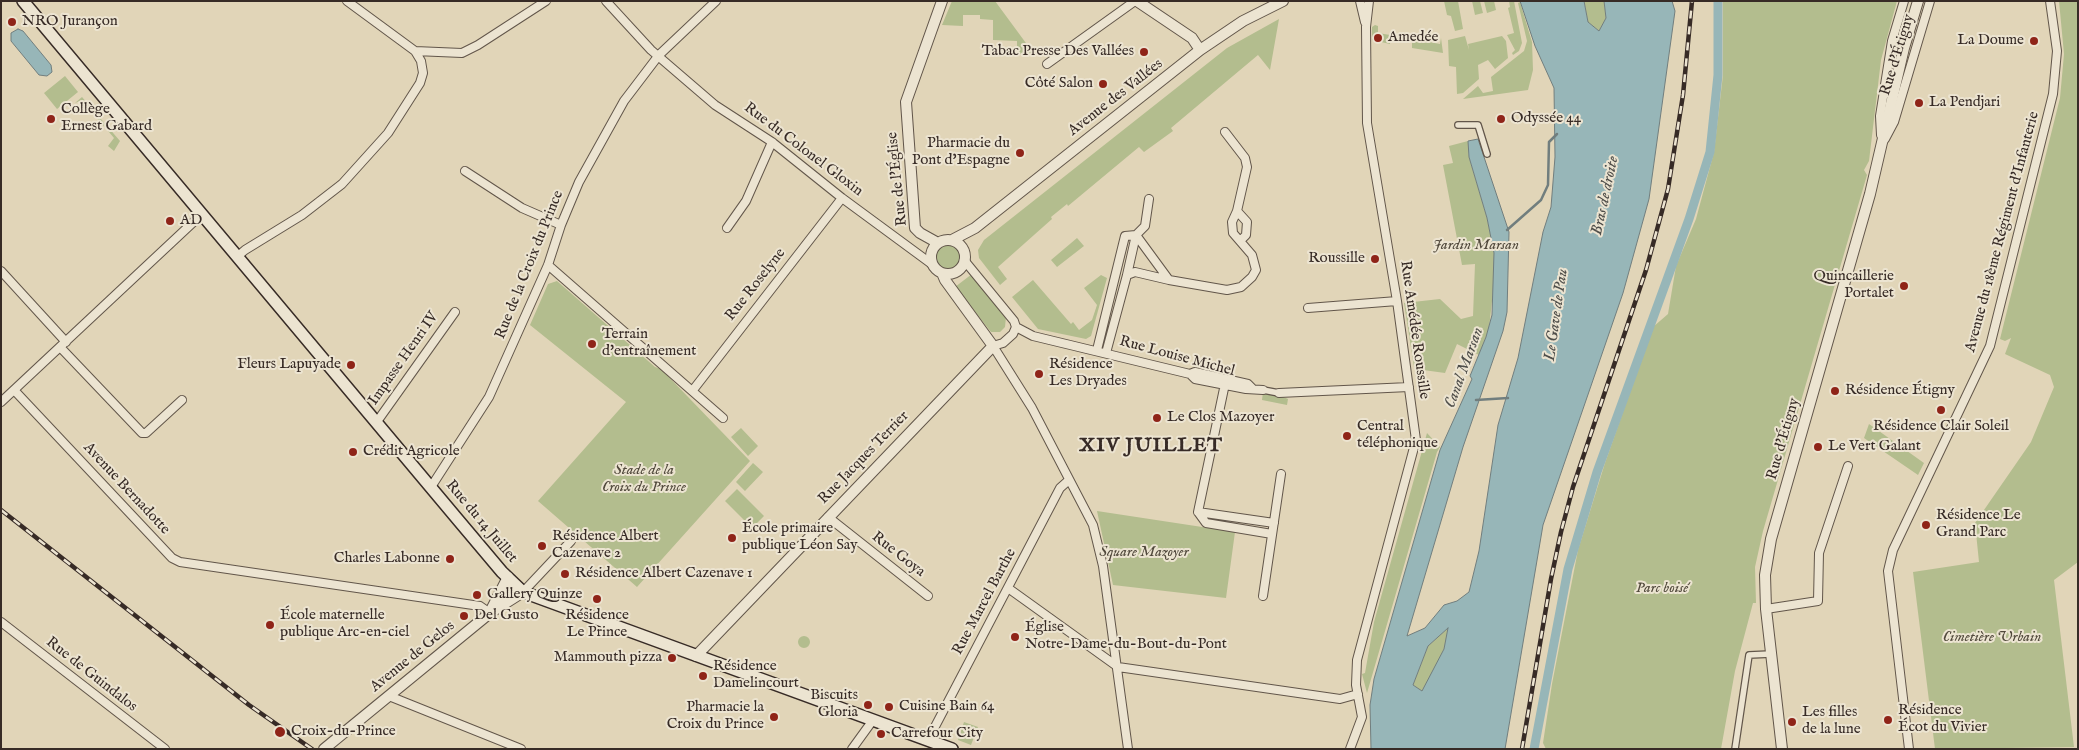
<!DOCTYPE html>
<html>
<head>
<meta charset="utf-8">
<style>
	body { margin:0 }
	#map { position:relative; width:2079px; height:750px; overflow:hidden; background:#e1d5b8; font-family:"IM FELL English",serif }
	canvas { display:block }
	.frame { position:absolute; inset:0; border:2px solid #372b26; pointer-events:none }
</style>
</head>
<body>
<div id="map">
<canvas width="2079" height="750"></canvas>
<div class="frame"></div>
</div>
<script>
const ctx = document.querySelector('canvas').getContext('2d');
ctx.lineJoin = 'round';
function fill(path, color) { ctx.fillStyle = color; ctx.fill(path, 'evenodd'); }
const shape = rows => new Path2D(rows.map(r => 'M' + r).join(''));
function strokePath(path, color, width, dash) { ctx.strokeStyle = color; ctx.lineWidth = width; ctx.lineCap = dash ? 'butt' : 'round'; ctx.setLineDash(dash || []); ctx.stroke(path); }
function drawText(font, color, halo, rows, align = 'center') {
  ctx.font = font + ' "IM FELL English",serif'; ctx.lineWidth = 4; ctx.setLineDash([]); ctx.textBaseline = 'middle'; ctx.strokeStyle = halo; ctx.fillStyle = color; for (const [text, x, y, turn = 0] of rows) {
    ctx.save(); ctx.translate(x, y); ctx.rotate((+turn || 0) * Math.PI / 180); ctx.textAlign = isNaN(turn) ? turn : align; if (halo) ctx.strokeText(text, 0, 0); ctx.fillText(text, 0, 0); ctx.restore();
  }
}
const green = shape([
	[952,1,995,1,1034,54,1017,54,1017,41,993,40,993,20,980,19,980,15,963,15,963,26,942,25],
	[1444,1,1458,1,1463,29,1455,31,1451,16,1447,15],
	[1472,1,1480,1,1483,13,1475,15],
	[1484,1,1494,1,1496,10,1487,13],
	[1509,1,1514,1,1522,43,1519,51,1513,55,1512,53,1515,50,1507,35,1514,33,1508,8,1510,7],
	[1584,1,1604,1,1606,18,1599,31,1588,22],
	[1723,1,1897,1,1881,60,1869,161,1864,170,1867,175,1763,531,1755,567,1756,603,1753,603,1735,671,1721,749,1546,749,1543,743,1552,684,1578,550,1605,463,1653,327,1668,314,1676,266,1696,219,1714,152,1723,75],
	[2059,1,2078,1,2078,562,2054,580,2074,747,1935,749,1913,572,1979,562,1975,523,2031,442,2054,387,2050,375,2005,354,2011,338,2005,341,2000,339,2060,98,2064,54],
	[1520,2,1532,42,1533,70,1528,90,1463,99,1478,86,1483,93,1493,91,1491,77,1524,51,1527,41,1518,3],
	[1279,19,1270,70,1258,55,1171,128,1173,131,1144,152,1139,147,1068,206,1067,204,1051,217,1052,219,998,267,1007,279,1000,285,979,258,978,250,984,240,1227,48],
	[1375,25,1378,26,1378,33,1390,35,1390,44,1372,40,1372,27],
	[1465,36,1469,50,1468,44,1502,36,1506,41,1508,58,1495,69,1488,60,1478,65,1479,79,1463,93,1457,94,1456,67,1449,66,1448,40],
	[1441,38,1443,53,1412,48,1412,39,1440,44],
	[65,76,78,92,57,109,44,93],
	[82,97,120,141,114,151,108,146,114,138,82,100,75,103],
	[1468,141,1469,157,1487,218,1494,253,1494,282,1489,329,1479,355,1457,344,1445,373,1416,369,1414,367,1404,303,1440,299,1461,319,1473,316,1475,264,1462,265,1443,165,1453,163,1449,146],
	[1077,238,1084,246,1057,267,1051,260],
	'936 257a12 12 0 1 1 24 0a12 12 0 1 1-24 0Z',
	[972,274,1006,317,1005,327,1000,332,991,332,955,287],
	[1101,275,1107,278,1091,336,1086,339,1038,329,1012,297,1033,280,1071,324,1073,322,1079,330,1092,320,1097,305,1084,288],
	[557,281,655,367,661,369,750,461,637,587,538,501,626,402,530,325,548,284],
	[1263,392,1279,395,1288,399,1287,405,1262,400],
	[1869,424,1924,463,1918,475,1864,438],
	[741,428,758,446,748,456,731,437],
	[1427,433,1440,447,1437,452,1367,693,1362,674,1365,673,1374,622],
	[753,463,763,472,745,491,736,482],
	[737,489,764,516,752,528,725,501],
	[1097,511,1235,532,1226,598,1113,585],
	[1449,627,1444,649,1423,692,1413,685,1428,646],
	'798 642a6 6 0 1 1 12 0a6 6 0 1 1-12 0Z',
	[964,722,978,727,971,745,958,740]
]);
const water = shape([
	[1520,1,1584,1,1588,22,1599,31,1606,18,1604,1,1672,1,1675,11,1649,199,1623,293,1543,525,1505,749,1371,749,1370,705,1374,679,1440,450,1472,379,1470,376,1486,337,1492,315,1494,253,1487,218,1469,157,1468,141,1478,139,1509,232,1507,312,1503,331,1463,447,1407,636,1425,628,1444,605,1457,601,1469,592,1479,551,1498,425,1518,358,1543,232,1551,207,1555,157,1554,88,1535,46,1520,1],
	[1448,628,1444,649,1422,691,1413,685,1428,646,1448,628],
	[18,29,23,31,51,65,52,72,47,76,39,75,11,41,11,33,18,29]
]);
const stream = shape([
	[1507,230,1541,200,1548,185,1549,142,1557,134],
	[1476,400,1508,398]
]);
const canal = shape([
	[1534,749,1568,569,1597,472,1689,219,1710,152,1718,75,1718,1]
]);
const pedestrian = shape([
	[1458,125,1478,125,1487,154],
	[1263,390,1279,393],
	[1735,749,1749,655,1771,654]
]);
const minor = shape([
	[606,1,651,50,715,105,772,142,842,198,933,265],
	[1360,1,1365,22],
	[415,51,462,53,478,45,546,1],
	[1047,64,1135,1],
	[1881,135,1880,116,1892,41,1904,1],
	[1885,139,1894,122,1930,1],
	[465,171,522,208,561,225],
	[1237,211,1247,222,1246,235,1240,241],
	[727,228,746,201,772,142],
	[238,256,245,250,302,215,342,184,388,133,420,83,423,73,421,61,415,51,347,1],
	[964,260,1014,321,1016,327,1013,334,1003,343,993,346,1032,408,1093,525,1103,566,1128,749],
	[548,265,723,418],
	[1,271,66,342],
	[1127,275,1136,235,1145,226,1149,199],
	[1169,280,1227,290,1241,287,1252,277,1256,270,1252,255,1233,233,1232,222,1237,211,1247,167,1245,158,1225,132],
	[1308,308,1397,301],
	[1016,327,1033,336,1190,374,1195,379,1246,389,1263,390],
	[60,347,142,433,146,433,182,400],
	[1097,350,1125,236,1136,235,1169,280,1135,272,1127,275,1106,353],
	[1190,374,1195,372,1248,384,1252,388],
	[1226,379,1198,512,1206,523,1272,534],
	[14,390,172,558,180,562,480,606,490,613],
	[693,390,842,198],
	[1279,393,1409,387],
	[1,402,202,214],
	[376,423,455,312],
	[431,487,489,397,548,265,561,225,579,182,624,101,659,55,716,1],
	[1198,512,1274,523],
	[828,517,928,596],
	[1008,588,1118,667,1340,699,1358,694],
	[523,592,571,541],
	[1263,596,1281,474],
	[1766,609,1818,601,1819,553,1848,466],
	[1,622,165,749],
	[389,696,521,749],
	[928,740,1060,488,1069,480],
	[852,749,873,720],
	[1350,749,1362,717,1356,685,1357,660,1416,440,1397,301,1367,123,1366,27,1369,1],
	[1909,749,1888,571,1893,550,1990,346,2053,94,2057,51,2050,1]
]);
const tertiary = shape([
	[1137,1,1192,38,1200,50],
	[952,240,975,228,1200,50,1243,21,1283,1],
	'931 257a17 17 0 1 1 34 0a17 17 0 1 1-34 0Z',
	[938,243,920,233,915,228,906,102,942,1],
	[490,612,508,577],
	[696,656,993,346,945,280,942,273],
	[324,749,490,613,523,592],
	[1782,749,1766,609,1765,575,1771,539,1870,194,1904,48,1918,1]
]);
const secondary = shape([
	[23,1,459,521,502,572,523,592,952,749]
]);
const rail = shape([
	[1,510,249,705,312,749],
	[1522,749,1551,579,1561,532,1573,487,1646,270,1668,189,1683,95,1692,1]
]);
const markers = [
	[12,22,5,"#8f2418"],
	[1378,38,5,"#8f2418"],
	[2034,41,5,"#8f2418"],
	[1144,52,5,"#8f2418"],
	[1103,84,5,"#8f2418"],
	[1919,103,5,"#8f2418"],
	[51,119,5,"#8f2418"],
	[1501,119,5,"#8f2418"],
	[1020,153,5,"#8f2418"],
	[170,221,5,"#8f2418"],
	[1375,259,5,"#8f2418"],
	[1904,286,5,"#8f2418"],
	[592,344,5,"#8f2418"],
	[351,365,5,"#8f2418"],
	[1039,374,5,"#8f2418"],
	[1835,391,5,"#8f2418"],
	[1941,410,5,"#8f2418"],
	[1157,418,5,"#8f2418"],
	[1347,436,5,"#8f2418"],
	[1818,447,5,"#8f2418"],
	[353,452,5,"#8f2418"],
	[1926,525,5,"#8f2418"],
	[732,538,5,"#8f2418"],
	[542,546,5,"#8f2418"],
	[450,559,5,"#8f2418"],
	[565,574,5,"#8f2418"],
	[477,595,5,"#8f2418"],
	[597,599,5,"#8f2418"],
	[464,616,5,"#8f2418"],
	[270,625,5,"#8f2418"],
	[1015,637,5,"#8f2418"],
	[672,658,5,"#8f2418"],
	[703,676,5,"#8f2418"],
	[868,705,5,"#8f2418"],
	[889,707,5,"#8f2418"],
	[774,717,5,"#8f2418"],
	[1888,720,5,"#8f2418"],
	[1792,722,5,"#8f2418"],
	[280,732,6,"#8f2418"],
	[881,734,5,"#8f2418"]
];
const poiNames = [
	["NRO Jurançon",22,22],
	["Amedée",1388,38],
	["La Doume",2024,41,"right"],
	["Tabac Presse Des Vallées",1134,52,"right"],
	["Côté Salon",1093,84,"right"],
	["La Pendjari",1929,103],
	["Collège",61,110],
	["Ernest Gabard",61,127],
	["Odyssée 44",1511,119],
	["Pharmacie du",1010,144,"right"],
	["Pont d'Espagne",1010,161,"right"],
	["AD",180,221],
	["Roussille",1365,259,"right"],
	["Quincaillerie",1894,277,"right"],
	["Portalet",1894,294,"right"],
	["Terrain",602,335],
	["d'entraînement",602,352],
	["Fleurs Lapuyade",341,365,"right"],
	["Résidence",1049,365],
	["Les Dryades",1049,382],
	["Résidence Étigny",1845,391],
	["Le Clos Mazoyer",1167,418],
	["Central",1357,427],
	["téléphonique",1357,444],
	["Résidence Clair Soleil",1941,427,"center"],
	["Le Vert Galant",1828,447],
	["Crédit Agricole",363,452],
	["Résidence Le",1936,516],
	["Grand Parc",1936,533],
	["École primaire",742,529],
	["publique Léon Say",742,546],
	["Résidence Albert",552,537],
	["Cazenave 2",552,554],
	["Charles Labonne",440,559,"right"],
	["Résidence Albert Cazenave 1",575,574],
	["Gallery Quinze",487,595],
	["École maternelle",280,616],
	["publique Arc-en-ciel",280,633],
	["Del Gusto",474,616],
	["Résidence",597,616,"center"],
	["Le Prince",597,633,"center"],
	["Église",1025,628],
	["Notre-Dame-du-Bout-du-Pont",1025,645],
	["Mammouth pizza",662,658,"right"],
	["Résidence",713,667],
	["Damelincourt",713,684],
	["Biscuits",858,696,"right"],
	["Gloria",858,713,"right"],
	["Cuisine Bain 64",899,707],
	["Pharmacie la",764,708,"right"],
	["Croix du Prince",764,725,"right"],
	["Résidence",1898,711],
	["Écot du Vivier",1898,728],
	["Les filles",1802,713],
	["de la lune",1802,730],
	["Croix-du-Prince",291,732],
	["Carrefour City",891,734]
];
const streetNames = [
	["Rue d'Étigny",1898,55,-73],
	["Avenue des Vallées",1116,98,-38],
	["Rue du Colonel Gloxin",803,150,37],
	["Rue de l'Église",898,179,-96],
	["Avenue du 18ème Régiment d'Infanterie",2003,232,-75],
	["Rue de la Croix du Prince",530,265,-68],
	["Rue Roselyne",756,285,-52],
	["Rue Amédée Roussille",1414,330,82],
	["Rue Louise Michel",1177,357,15],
	["Impasse Henri IV",404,359,-55],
	["Rue d'Étigny",1784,439,-74],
	["Rue Jacques Terrier",864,458,-46],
	["Avenue Bernadotte",126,489,47],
	["Rue du 14 Juillet",481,522,50],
	["Rue Goya",898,555,38],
	["Rue Marcel Barthe",985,602,-62],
	["Avenue de Gelos",413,657,-39],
	["Rue de Guindalos",91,675,38]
];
const parkNames = [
	["Jardin Marsan",1476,246],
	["Stade de la",644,471],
	["Croix du Prince",644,488],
	["Square Mazoyer",1144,553],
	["Parc boisé",1662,589],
	["Cimetière Urbain",1992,638]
];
const waterNames = [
	["Bras de droite",1606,196,-78],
	["Le Gave de Pau",1557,315,-82],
	["Canal Marsan",1465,368,-70]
];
const districtNames = [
	["XIV JUILLET",1151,447]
];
fill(green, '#b3bd8e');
fill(water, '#97b6b8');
strokePath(water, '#717e7e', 1);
strokePath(stream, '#717e7e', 2.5);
strokePath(canal, '#97b6b8', 9);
strokePath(pedestrian, '#62564a', 8);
strokePath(minor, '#62564a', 10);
strokePath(tertiary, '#62564a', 12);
strokePath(secondary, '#372b26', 14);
strokePath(pedestrian, '#ece4d1', 5.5);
strokePath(minor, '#ece4d1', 8);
strokePath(tertiary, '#ece4d1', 10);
strokePath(secondary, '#ece4d1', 11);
strokePath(rail, '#372b26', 4.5);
strokePath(rail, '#ece4d1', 2.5, [8]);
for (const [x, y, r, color] of markers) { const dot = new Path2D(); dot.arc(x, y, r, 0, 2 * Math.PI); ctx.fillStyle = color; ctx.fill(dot); strokePath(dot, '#ece4d1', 2); }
drawText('15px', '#372b26', '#ece4d1', poiNames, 'left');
drawText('15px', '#372b26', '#ece4d1', streetNames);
drawText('italic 15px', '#50483b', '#ece4d1', parkNames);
drawText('italic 16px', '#4f4e4a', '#ece4d1', waterNames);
ctx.letterSpacing = '1px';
drawText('bold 20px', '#372b26', '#ece4d1', districtNames);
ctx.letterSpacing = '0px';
</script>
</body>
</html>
